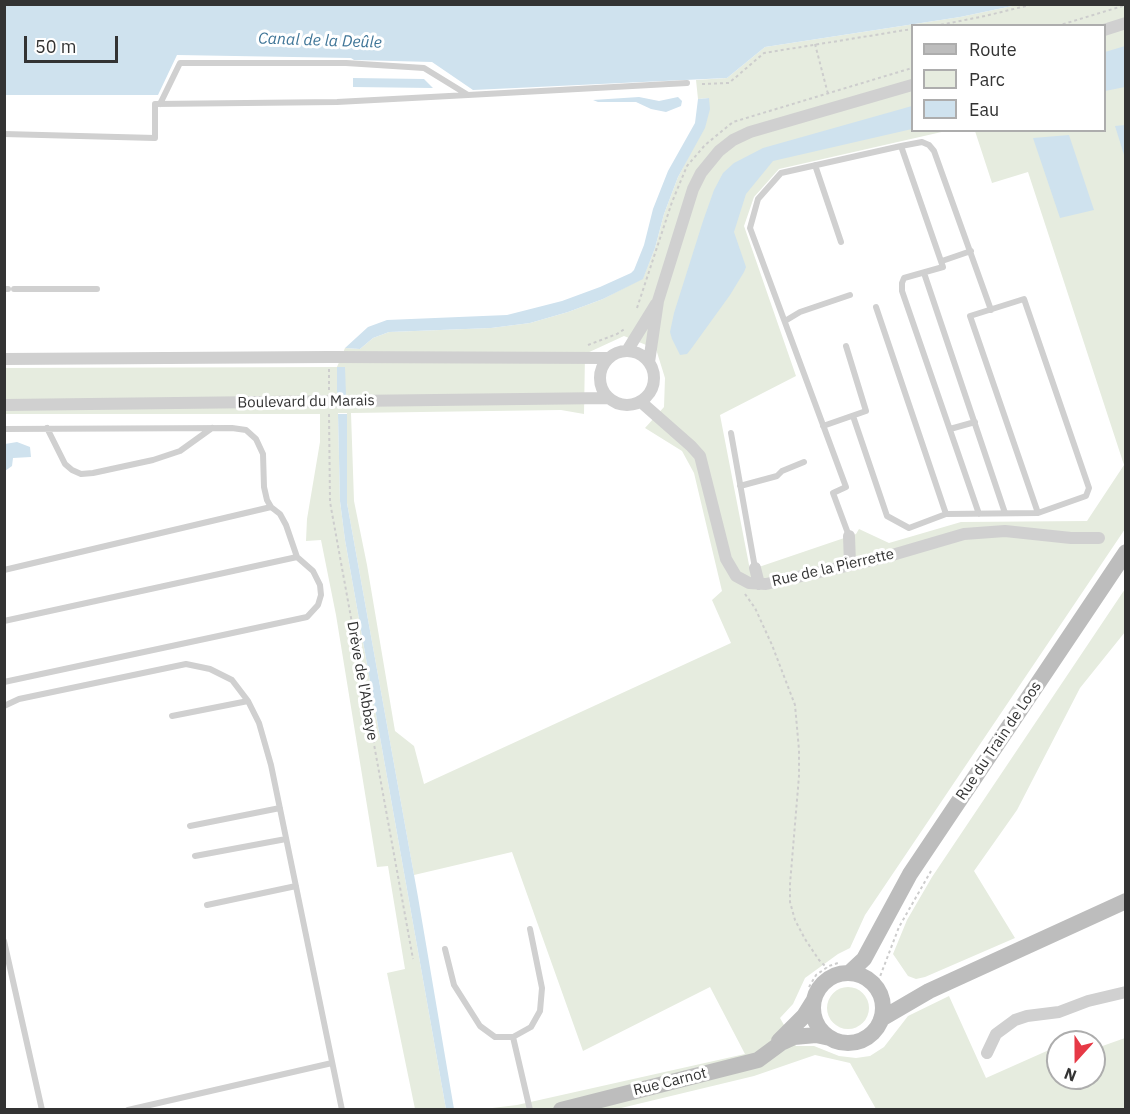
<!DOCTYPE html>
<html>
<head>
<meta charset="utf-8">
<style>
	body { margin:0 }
	#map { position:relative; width:1130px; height:1114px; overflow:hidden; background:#fff; font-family:"IBM Plex Sans",sans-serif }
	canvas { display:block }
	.frame { position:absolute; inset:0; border:6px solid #333; pointer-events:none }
	.legend { position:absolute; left:911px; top:24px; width:195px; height:108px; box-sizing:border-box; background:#fff; border:2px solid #adadad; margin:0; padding:8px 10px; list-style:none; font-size:18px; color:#333 }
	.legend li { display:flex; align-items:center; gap:12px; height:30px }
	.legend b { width:30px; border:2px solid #adadad }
	.north { position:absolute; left:1046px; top:1030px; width:60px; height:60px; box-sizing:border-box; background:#fff; border:2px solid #adadad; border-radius:50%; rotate:201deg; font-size:16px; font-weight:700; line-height:24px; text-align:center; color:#333 }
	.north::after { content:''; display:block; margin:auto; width:21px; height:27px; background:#e63946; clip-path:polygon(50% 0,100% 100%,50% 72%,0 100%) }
	.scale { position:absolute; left:24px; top:36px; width:94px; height:27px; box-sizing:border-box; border:3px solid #333; border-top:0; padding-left:8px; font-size:18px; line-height:21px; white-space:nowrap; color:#333; -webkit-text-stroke:4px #fff; paint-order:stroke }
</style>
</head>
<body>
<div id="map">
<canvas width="1130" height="1114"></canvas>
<div class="frame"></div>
<ul class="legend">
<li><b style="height:8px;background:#bdbdbd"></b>Route</li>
<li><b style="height:16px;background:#e6ecdf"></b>Parc</li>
<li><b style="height:16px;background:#cfe2ee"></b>Eau</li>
</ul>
<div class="north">N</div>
<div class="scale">50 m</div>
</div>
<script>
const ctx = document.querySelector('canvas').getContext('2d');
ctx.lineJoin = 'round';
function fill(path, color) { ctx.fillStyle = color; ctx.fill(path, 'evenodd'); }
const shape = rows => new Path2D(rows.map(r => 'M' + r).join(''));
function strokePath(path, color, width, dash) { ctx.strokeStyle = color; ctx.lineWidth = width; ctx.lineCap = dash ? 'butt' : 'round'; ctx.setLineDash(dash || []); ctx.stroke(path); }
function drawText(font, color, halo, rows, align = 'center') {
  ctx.font = font + ' "IBM Plex Sans",sans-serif'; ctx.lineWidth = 6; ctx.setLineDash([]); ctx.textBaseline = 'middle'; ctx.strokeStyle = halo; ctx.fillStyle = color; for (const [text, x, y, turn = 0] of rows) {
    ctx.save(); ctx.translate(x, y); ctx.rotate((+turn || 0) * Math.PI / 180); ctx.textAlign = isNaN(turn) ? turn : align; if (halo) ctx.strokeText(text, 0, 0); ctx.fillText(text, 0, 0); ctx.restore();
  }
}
const green = shape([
	[1017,5,1125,5,1125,529,865,915,850,948,838,954,805,978,793,1004,780,1018,796,1046,814,1046,839,1056,856,1058,870,1056,884,1047,908,1016,949,996,986,1078,1058,1046,1058,1078,1094,1078,1094,1049,1125,1038,1125,1109,876,1109,850,1063,815,1055,754,1076,617,1109,484,1109,517,1105,745,1054,710,987,583,1051,512,852,414,875,347,503,347,413,338,413,340,501,345,540,446,1109,415,1109,387,973,405,969,388,866,377,867,336,615,321,540,306,541,307,519,320,442,320,414,5,414,4,368,337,367,345,348,360,349,373,338,389,332,491,328,530,323,568,312,603,299,643,278,655,248,664,214,678,177,690,154,709,98,698,99,696,80,727,78,765,47,960,17],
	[912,26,1104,26,1104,130,975,131,992,183,1028,172,1124,465,1087,521,961,522,889,543,859,529,856,534,750,570,720,415,796,376,744,226,754,197,779,169,946,131,912,130],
	[624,336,656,349,665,378,664,407,645,428,682,451,694,473,722,591,712,600,731,643,424,784,414,746,395,731,367,565,354,501,351,413,561,410,584,414,585,354],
	[1125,589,1125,632,1080,688,1017,810,974,871,1015,938,925,977,916,979,908,976,893,954,907,920,932,877],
	'827 1008a21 21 0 1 1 42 0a21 21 0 1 1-42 0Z'
]);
const water = shape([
	[4,5,1017,5,960,17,765,47,727,78,473,90,432,62,354,60,351,58,177,55,158,95,5,95],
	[1125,46,1125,87,1105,91,1105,52],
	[353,78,424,79,433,88,353,87],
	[639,97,659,101,678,97,682,101,681,106,666,112,651,109,636,102,598,102,593,100],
	[709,98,710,109,705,128,678,177,664,214,655,248,643,279,603,299,568,312,530,323,491,328,389,332,373,338,360,349,345,348,368,327,387,320,507,315,562,301,600,287,631,273,634,270,644,245,653,209,668,171,695,123,698,99],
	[912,106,912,129,773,161,746,194,734,232,746,267,744,272,730,295,691,349,687,354,680,355,672,339,670,332,674,313,703,221,714,190,723,173,734,163,763,148],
	[1125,125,1126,125,1125,158,1115,126],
	[1069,135,1094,210,1060,218,1033,138],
	[337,367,345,367,346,395,337,396],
	[338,414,347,414,347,503,418,897,454,1109,446,1109,345,540,340,501],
	[17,442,30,447,31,457,13,458,12,466,5,471,5,444]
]);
const path = shape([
	[935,26,985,16,1034,4],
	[1057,26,1126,5],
	[815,44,828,94],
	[702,84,729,83,764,53,912,29],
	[637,308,672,202,687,166,705,145,733,122,912,68],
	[588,345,617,334,626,328],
	[329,390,329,369],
	[329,414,330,502,413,959],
	[745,594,755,608,772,645,795,705,799,750,799,776,790,884,790,902,795,920,805,939,819,960,827,968],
	[809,987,816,975,829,966,838,963],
	[876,987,899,927,931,871]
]);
const lane = shape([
	[160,104,180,63,346,63,424,68,468,95,687,83],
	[4,134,155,138,155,104,337,102,468,95],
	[815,165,841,242],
	[942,261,971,251],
	[924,273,1005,513],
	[4,289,8,289],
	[14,289,97,289],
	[876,307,946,514],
	[785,321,800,312,850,295],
	[853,416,887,516,909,528,946,514,1038,513,1086,496,1089,488,1024,299,970,316,1038,513],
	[823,426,866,411,846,346],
	[47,428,65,464,72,470,81,474,93,473,153,460,180,451,212,428],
	[4,429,232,428,246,430,256,439,263,454,264,487,267,500,271,507,280,514,286,525,297,557,313,571,320,585,321,595,318,605,307,617,4,682],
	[950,429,975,422],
	[731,433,755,568],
	[740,486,777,476,782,471,804,462],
	[979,514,902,291,902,283,904,278,943,267,901,146,922,142,929,145,934,151,991,310],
	[849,536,833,493,846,487,750,228,758,199,781,173,901,146],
	[4,570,271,507],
	[4,621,297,557],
	[4,706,19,699,186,664,210,669,232,680,248,701],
	[172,716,248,701,259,723,271,765,342,1110],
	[190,826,280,808],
	[195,856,286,839],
	[207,905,296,886],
	[4,941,42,1110],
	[445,949,454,985,480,1026,495,1037,513,1037,531,1027,540,1011,542,988,530,929],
	[513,1037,530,1110],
	[128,1110,332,1063]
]);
const street = shape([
	[1104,30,1126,23],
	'600 378a27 27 0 1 1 54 0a27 27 0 1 1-54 0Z',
	[627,351,656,304],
	[4,359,330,357,607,358],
	[649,362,658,301,693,189,701,173,719,151,733,140,750,132,912,85],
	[641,402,691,446,700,456,726,559,736,576,749,583,766,584,882,558,964,534,1005,531,1071,538,1099,538],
	[4,405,608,398],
	[849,536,850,564],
	[755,568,759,584],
	[987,1053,996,1034,1015,1020,1027,1016,1059,1012,1088,1001,1126,992]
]);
const secondary = shape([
	[849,973,864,959,910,874,1126,552],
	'813 1008a35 35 0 1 1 70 0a35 35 0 1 1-70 0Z',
	[881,1019,929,991,1126,901],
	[779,1041,804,1016,814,1000],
	[561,1110,758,1060,781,1043,794,1037,816,1035,830,1038]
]);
const streetNames = [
	["Boulevard du Marais",306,402,-1],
	["Rue de la Pierrette",833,568,-13],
	["Drève de l'Abbaye",362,681,80],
	["Rue du Train de Loos",999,741,-56],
	["Rue Carnot",670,1082,-14]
];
const waterNames = [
	["Canal de la Deûle",320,41,2]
];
fill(green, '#e6ecdf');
fill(water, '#cfe2ee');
strokePath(path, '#cdcdcd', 2, [3, 3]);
strokePath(lane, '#d0d0d0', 6);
strokePath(street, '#d0d0d0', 12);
strokePath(secondary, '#bdbdbd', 16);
drawText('15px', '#333', '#fff', streetNames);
drawText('italic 16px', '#3f7597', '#fff', waterNames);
</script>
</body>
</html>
